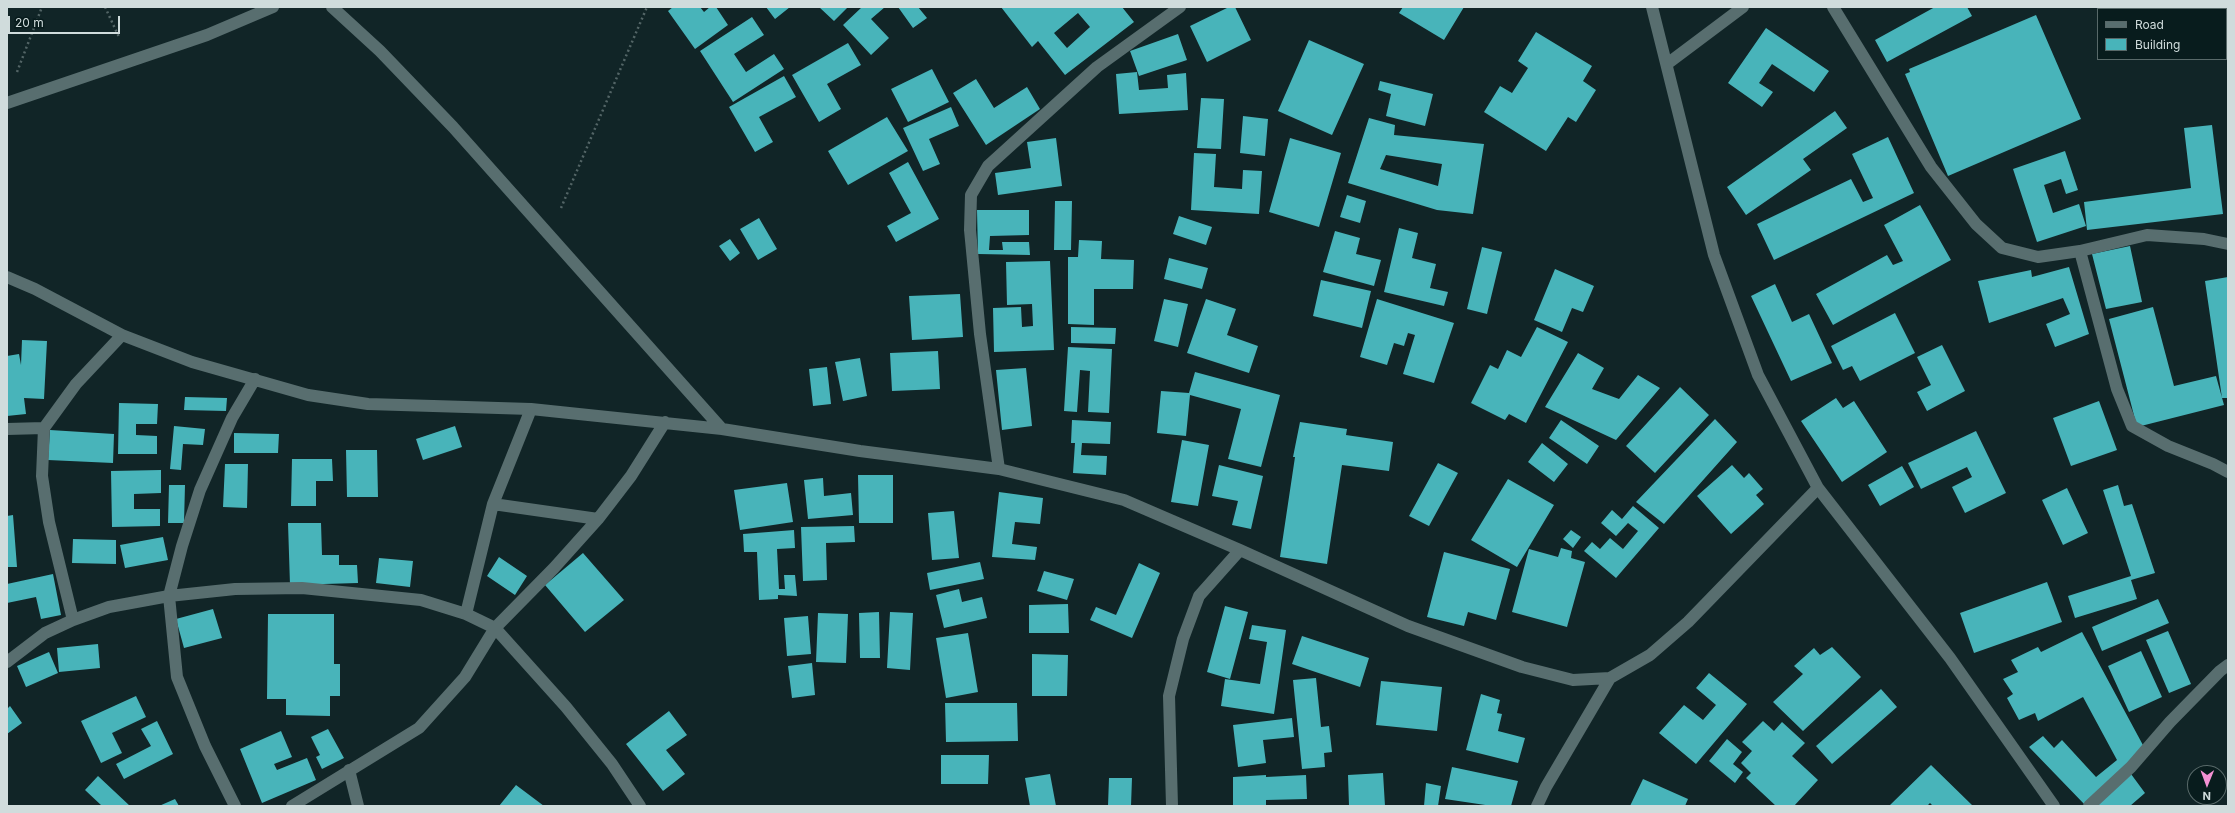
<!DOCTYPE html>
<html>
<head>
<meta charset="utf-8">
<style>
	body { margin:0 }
	#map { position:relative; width:2235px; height:813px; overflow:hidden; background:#112527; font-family:Inter,sans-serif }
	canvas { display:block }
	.frame { position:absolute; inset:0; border:8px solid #d0dcdc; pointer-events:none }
	.legend { position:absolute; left:2097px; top:8px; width:130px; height:52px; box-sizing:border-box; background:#081c1d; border:1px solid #586969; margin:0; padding:5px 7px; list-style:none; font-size:12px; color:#d0dcdc }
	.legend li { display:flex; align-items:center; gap:8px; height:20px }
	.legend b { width:20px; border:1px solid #586969 }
	.north { position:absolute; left:2187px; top:765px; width:40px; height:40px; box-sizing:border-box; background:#081c1d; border:1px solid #586969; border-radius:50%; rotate:181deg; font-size:11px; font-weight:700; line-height:16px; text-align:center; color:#d0dcdc }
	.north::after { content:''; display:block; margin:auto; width:14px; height:18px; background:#f491d3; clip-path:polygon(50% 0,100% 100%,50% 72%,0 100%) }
	.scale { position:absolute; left:8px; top:16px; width:112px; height:18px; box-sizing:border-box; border:2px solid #d0dcdc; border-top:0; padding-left:5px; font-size:12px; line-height:14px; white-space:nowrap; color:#d0dcdc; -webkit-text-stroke:3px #081c1d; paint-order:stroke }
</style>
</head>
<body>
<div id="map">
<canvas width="2235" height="813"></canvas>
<div class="frame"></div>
<ul class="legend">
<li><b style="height:5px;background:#586e6f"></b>Road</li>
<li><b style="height:11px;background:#48b4ba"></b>Building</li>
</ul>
<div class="north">N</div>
<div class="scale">20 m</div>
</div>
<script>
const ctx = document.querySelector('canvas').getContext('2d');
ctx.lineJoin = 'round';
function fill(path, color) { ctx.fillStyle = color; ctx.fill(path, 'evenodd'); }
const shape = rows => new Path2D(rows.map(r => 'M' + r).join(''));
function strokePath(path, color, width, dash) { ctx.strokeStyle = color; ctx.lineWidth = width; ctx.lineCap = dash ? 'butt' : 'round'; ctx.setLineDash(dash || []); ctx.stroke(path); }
const building = shape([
	[673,7,700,7,704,12,710,7,716,7,728,25,695,49,668,11],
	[766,7,790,7,775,19],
	[819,7,848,7,834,21],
	[862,7,885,7,871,19,889,38,871,55,843,25],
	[898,7,918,7,927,18,913,28],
	[1001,7,1122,7,1134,22,1065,75,1038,41,1032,47],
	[1078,13,1090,27,1067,48,1054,33],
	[1229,7,1235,7,1251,40,1207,62,1190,26],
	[1403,7,1464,7,1444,40,1399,13],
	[1935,7,1967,7,1972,16,1887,62,1875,40],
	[2036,15,2081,119,1948,176,1905,74,1910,72,1909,69],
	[752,17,764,35,734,54,746,72,774,54,784,69,733,102,700,51],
	[1766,28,1829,71,1814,92,1772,64,1759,83,1773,92,1762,107,1728,83],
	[1536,32,1592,66,1583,81,1596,90,1576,122,1568,117,1546,151,1484,112,1500,86,1512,93,1528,68,1518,61],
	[1178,34,1187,60,1139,76,1130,51],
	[1309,40,1364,64,1332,135,1278,111],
	[848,43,861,65,827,84,841,109,819,122,792,75],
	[932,69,949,102,908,122,891,89],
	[1137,72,1139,90,1168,88,1167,75,1186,73,1188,110,1119,114,1116,74],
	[784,76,796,97,759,117,773,142,755,152,729,107],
	[976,79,994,108,1027,87,1040,109,986,145,953,93],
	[1380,81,1433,94,1425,126,1386,116,1391,94,1378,90],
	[1201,98,1224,99,1221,149,1197,148],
	[951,107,959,126,929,139,940,164,923,171,903,128],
	[1835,111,1847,128,1803,159,1811,170,1746,215,1727,187],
	[1243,116,1268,119,1265,156,1240,153],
	[887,117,908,151,848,185,828,151],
	[1369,118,1395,125,1394,135,1484,144,1473,214,1437,210,1348,183],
	[1386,155,1442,164,1438,186,1380,169],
	[2212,125,2223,214,2087,230,2084,202,2191,188,2184,128],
	[1888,137,1914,193,1774,260,1757,224,1851,179,1863,202,1873,198,1852,154],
	[1056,138,1062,186,998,195,995,173,1031,168,1027,142],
	[1290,138,1341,153,1319,227,1269,212],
	[2065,151,2078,190,2066,194,2061,179,2044,185,2053,213,2079,204,2086,226,2037,242,2013,169],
	[1194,153,1216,154,1214,187,1242,189,1243,170,1262,171,1259,214,1191,210],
	[908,162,939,219,896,242,887,226,911,213,889,173],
	[1347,195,1366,201,1360,223,1340,217],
	[1055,201,1072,201,1071,250,1054,250],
	[1920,205,1951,260,1833,325,1816,294,1887,255,1893,265,1903,261,1884,225],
	[977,210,1029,210,1029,235,990,236,989,250,1003,250,1002,242,1029,242,1030,255,978,254],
	[1179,216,1212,227,1206,245,1173,234],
	[759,218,777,249,758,260,740,229],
	[1399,228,1418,233,1412,258,1436,264,1430,288,1448,292,1444,306,1384,292],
	[1335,231,1360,238,1356,254,1381,260,1374,286,1323,272],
	[730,239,740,253,730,261,719,246],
	[1079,240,1102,241,1101,259,1134,260,1133,289,1094,289,1094,325,1068,324,1068,257,1078,257],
	[2130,246,2142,302,2106,309,2092,254],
	[1482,247,1502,252,1487,314,1467,309],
	[1169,258,1208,268,1202,289,1164,279],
	[1050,261,1054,350,994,352,993,308,1021,307,1022,327,1033,326,1032,304,1007,305,1006,262],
	[2069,267,2089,334,2055,347,2046,324,2070,314,2063,298,1989,323,1978,281,2031,270,2032,277],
	[1555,269,1594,286,1583,312,1572,308,1562,332,1534,320],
	[2228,277,2228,398,2222,398,2205,281],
	[1321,280,1371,291,1362,328,1313,316],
	[1775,284,1792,322,1809,314,1832,363,1791,381,1751,296],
	[960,294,963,337,912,340,909,296],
	[1164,299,1188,304,1178,347,1154,341],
	[1206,299,1236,309,1227,335,1258,346,1249,373,1187,353],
	[1377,299,1454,323,1434,383,1403,374,1415,335,1408,333,1404,346,1394,343,1387,365,1360,357],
	[2153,307,2174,386,2216,376,2224,405,2137,427,2109,319],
	[1895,313,1915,353,1860,381,1852,366,1843,370,1831,346],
	[1071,327,1116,328,1115,344,1071,343],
	[1537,327,1568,342,1526,423,1509,414,1505,420,1471,403,1490,365,1498,369,1507,350,1521,357],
	[22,340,47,341,44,399,24,398,26,414,7,416,7,356,19,354,21,365],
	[1942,345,1965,391,1927,411,1917,392,1931,385,1917,357],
	[1068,347,1112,349,1109,413,1088,412,1090,371,1080,370,1077,412,1064,411],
	[938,351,940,389,892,391,890,353],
	[1578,353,1604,368,1592,389,1619,399,1638,375,1660,388,1616,440,1545,407],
	[860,358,867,396,843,401,835,362],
	[827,367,831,404,813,406,809,369],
	[1026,368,1032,426,1002,430,996,370],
	[1195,372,1280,395,1261,467,1228,459,1241,409,1190,395,1186,436,1157,433,1161,391,1189,393],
	[1680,387,1709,415,1655,473,1626,446],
	[185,397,227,398,226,411,184,410],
	[1836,398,1843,408,1854,401,1887,452,1842,482,1801,421],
	[2099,401,2117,450,2071,466,2053,418],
	[119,403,158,404,157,424,136,424,136,435,157,436,157,454,118,454],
	[1715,419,1737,442,1664,524,1636,502],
	[1072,420,1111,422,1110,444,1082,443,1081,455,1107,456,1106,475,1073,473,1075,443,1071,443],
	[1561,420,1599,446,1587,464,1549,438],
	[1300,422,1347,429,1346,435,1393,442,1389,471,1342,465,1327,564,1280,557,1295,457,1293,457],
	[174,426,205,429,203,445,183,444,181,470,170,469],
	[455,426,462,447,423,460,416,439],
	[50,430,114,434,113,463,48,460],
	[1976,431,2006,493,1965,513,1952,487,1972,477,1967,467,1921,489,1908,463],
	[234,433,279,434,278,453,234,453],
	[1182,440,1209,445,1198,506,1171,502],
	[1542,443,1568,464,1554,482,1528,462],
	[346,450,377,450,378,497,347,497],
	[292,459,332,459,333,481,316,481,316,506,291,506],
	[1438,463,1458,473,1429,526,1409,516],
	[225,464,248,464,247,508,223,507],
	[1219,465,1263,476,1251,529,1232,525,1238,501,1212,496],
	[1732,465,1744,478,1749,473,1763,489,1756,495,1764,504,1731,534,1697,496],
	[1902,466,1914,487,1880,506,1868,485],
	[161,470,161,493,134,494,134,509,160,509,160,526,112,527,111,471],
	[858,475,893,475,893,523,859,523],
	[823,478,824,496,851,493,853,515,808,519,804,480],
	[1508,479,1554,505,1517,567,1471,540],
	[787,483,793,522,740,530,734,490],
	[169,485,185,485,184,523,168,523],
	[2118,485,2124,506,2132,504,2155,573,2131,580,2137,599,2075,618,2068,596,2131,576,2103,490],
	[2067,488,2088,533,2063,545,2042,500],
	[999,492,1043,498,1040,524,1015,522,1012,544,1037,547,1035,560,992,557],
	[1633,506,1659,528,1616,578,1584,551,1592,542,1600,549,1610,538,1623,549,1638,531,1628,523,1616,536,1601,523,1612,510,1622,519],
	[954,511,959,558,932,560,928,513],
	[13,515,17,567,7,567,7,516],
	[288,523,321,523,322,555,339,555,339,565,357,565,358,583,290,585],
	[854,526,855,542,826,543,827,580,803,581,801,527],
	[794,530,795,548,777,549,779,589,785,589,784,575,795,575,797,596,778,595,778,599,759,600,757,552,744,552,743,534],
	[1571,530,1581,537,1573,548,1563,539],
	[163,537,168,560,125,568,120,545],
	[73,539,116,540,116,564,72,563],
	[1561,548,1572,551,1571,558,1585,562,1567,627,1512,612,1529,549,1558,557],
	[1444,552,1510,569,1496,620,1468,612,1464,626,1427,617],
	[583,553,624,600,585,632,545,585],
	[499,557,527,576,515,595,487,576],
	[379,558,413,561,410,587,376,583],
	[980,562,984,579,930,590,927,573],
	[1139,563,1160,573,1132,638,1090,620,1096,607,1116,615],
	[1044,571,1074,579,1067,600,1037,591],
	[53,574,61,615,41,619,36,597,7,603,7,584],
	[2047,582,2062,622,1974,653,1960,613],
	[959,589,962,602,982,597,987,618,944,628,936,595],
	[2158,599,2169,623,2102,651,2092,627],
	[1068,604,1069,633,1029,633,1029,605],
	[1225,606,1248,612,1230,679,1207,672],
	[213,609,222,638,184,648,176,619],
	[879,612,880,658,860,658,859,613],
	[890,612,913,613,910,670,887,668],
	[818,613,848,614,846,663,816,662],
	[268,614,334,614,334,664,340,664,340,696,330,696,330,716,286,715,286,699,267,699],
	[808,616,811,654,787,656,784,618],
	[1252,625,1286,630,1274,714,1221,706,1225,679,1260,684,1267,642,1249,639],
	[2168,631,2191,684,2169,693,2146,640],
	[2082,632,2144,747,2086,806,2029,747,2043,736,2054,748,2062,740,2096,777,2117,760,2083,697,2038,721,2035,713,2019,720,2007,698,2013,694,2003,679,2018,672,2011,660,2038,647,2041,652],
	[968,633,978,692,946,698,936,638],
	[1302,636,1369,658,1360,687,1292,664],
	[98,644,100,668,59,672,57,648],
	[1832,647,1861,677,1803,731,1773,702,1803,674,1794,666,1814,648,1820,655],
	[2141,651,2162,697,2129,712,2108,666],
	[49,652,58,673,26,687,17,666],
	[1032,654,1068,655,1067,696,1032,696],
	[812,663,815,695,792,698,788,666],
	[1709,673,1747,704,1696,764,1659,733,1684,705,1703,720,1716,705,1696,688],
	[1316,678,1321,727,1329,726,1332,752,1324,753,1325,767,1302,769,1293,680],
	[1381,681,1442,687,1437,731,1376,725],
	[1881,689,1897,707,1832,764,1816,746],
	[1481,694,1500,700,1497,713,1502,714,1498,731,1525,738,1518,763,1466,750],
	[136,696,146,717,112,733,122,753,101,763,81,721],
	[945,703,1017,703,1018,741,946,742],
	[10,706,22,723,7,734,7,709],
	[669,711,687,735,666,750,685,774,663,791,626,744],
	[1292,718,1294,737,1263,740,1266,763,1238,767,1233,725],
	[157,721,173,754,124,779,116,764,151,746,141,729],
	[1763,721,1774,731,1782,722,1805,743,1792,756,1818,780,1794,806,1776,806,1746,778,1751,773,1741,763,1752,751,1742,742],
	[328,729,344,758,322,769,316,757,320,755,311,737],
	[281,731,292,757,274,764,277,770,307,758,316,780,262,803,240,749],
	[1727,739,1742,752,1733,764,1743,772,1735,783,1709,761],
	[941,755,989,755,988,784,941,784],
	[1931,765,1973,806,1933,806,1930,803,1927,806,1889,806],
	[1452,767,1518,781,1511,806,1492,806,1445,799],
	[1383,773,1385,806,1349,806,1348,775],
	[1050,774,1056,806,1030,806,1025,778],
	[2131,774,2145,793,2130,806,2096,806],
	[1266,775,1266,777,1306,775,1307,799,1266,800,1266,806,1233,806,1233,777],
	[98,776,130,806,102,806,85,790],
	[1109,778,1132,778,1131,806,1108,806],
	[1643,779,1688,799,1685,806,1630,806],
	[1426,783,1441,786,1438,806,1424,806],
	[516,785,544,806,499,806],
	[175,799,179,806,159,806]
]);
const path = shape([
	[105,7,119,37],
	[17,72,42,7],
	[561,208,647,7]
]);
const street = shape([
	[332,7,380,51,453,127,722,429],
	[1652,7,1714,255,1758,375,1818,488,1950,658,2054,806],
	[1833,7,1931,167,1976,224,2002,248,2038,257,2080,251,2147,235,2204,239,2228,244],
	[1667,64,1743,7],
	[7,103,207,35,273,7],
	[2080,251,2117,389,2132,426,2168,446,2213,464,2228,472],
	[7,277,35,289,122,335,192,362,308,395,368,404,531,409,722,429,860,451,999,469,1124,500,1240,550,1408,626,1522,667,1573,680,1610,678,1650,655,1688,622,1818,488],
	[7,429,44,428],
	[999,469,980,334,970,230,971,195,988,166,1097,67,1180,7],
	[493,504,598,519],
	[466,614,493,504,531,409],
	[73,620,49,522,42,476,44,428,76,384,122,335],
	[7,662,45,633,73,620,109,607,169,596,235,589,302,588,421,600,466,614,495,628,566,707,612,764,640,806],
	[349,770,358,806],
	[235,806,205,746,177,677,169,596,182,546,200,490,232,418,255,379],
	[292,806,419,728,465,677,495,628,554,568,598,519,631,476,665,422],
	[1172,806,1169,696,1183,639,1199,596,1240,550],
	[1537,806,1546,787,1610,678],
	[2089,806,2131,767,2170,722,2220,671,2228,665]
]);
fill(building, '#48b4ba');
strokePath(path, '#536566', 2.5, [2, 3]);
strokePath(street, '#586e6f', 12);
</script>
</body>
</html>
